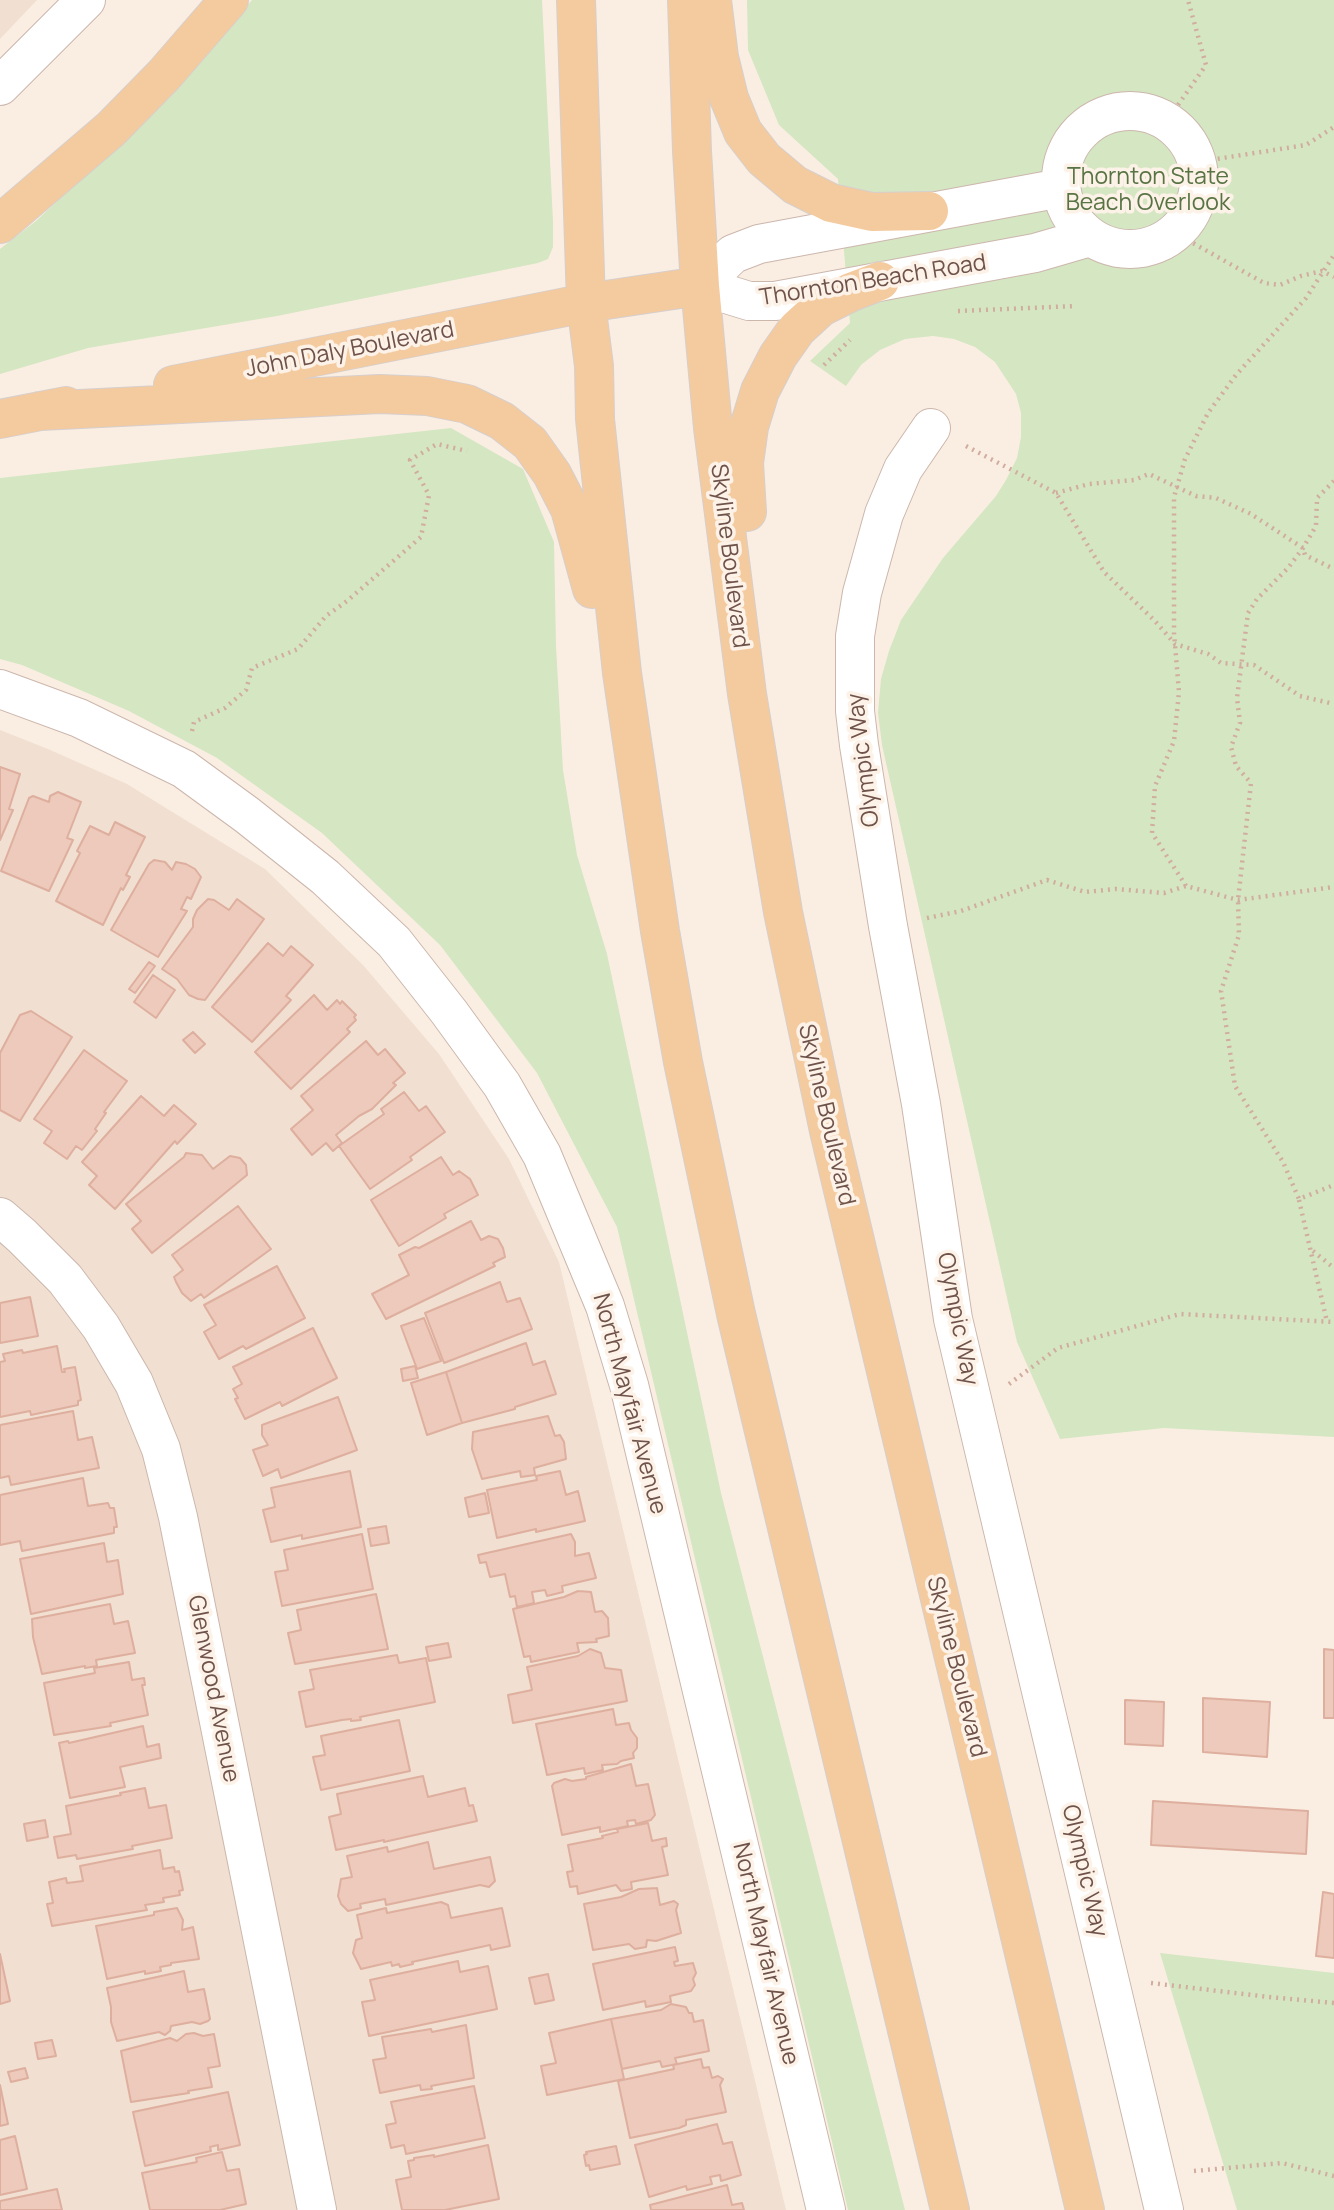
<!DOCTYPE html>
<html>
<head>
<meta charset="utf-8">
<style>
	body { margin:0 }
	canvas { display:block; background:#faeee2 }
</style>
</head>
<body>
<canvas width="1334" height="2210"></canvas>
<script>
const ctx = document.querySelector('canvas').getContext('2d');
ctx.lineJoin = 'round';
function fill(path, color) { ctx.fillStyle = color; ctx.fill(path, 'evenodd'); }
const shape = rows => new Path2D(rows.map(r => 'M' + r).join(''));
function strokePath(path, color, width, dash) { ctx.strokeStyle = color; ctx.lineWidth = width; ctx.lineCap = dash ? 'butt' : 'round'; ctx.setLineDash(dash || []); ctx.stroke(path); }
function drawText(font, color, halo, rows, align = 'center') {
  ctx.font = font + ' Manrope,sans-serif'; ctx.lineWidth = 7; ctx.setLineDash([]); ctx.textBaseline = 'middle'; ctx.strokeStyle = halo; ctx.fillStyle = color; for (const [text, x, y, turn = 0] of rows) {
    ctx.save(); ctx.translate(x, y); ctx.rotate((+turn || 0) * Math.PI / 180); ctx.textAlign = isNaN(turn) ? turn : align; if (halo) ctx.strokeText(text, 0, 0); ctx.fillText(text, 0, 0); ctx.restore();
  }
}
const residential = shape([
	[0,0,37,0,0,39],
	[0,730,48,749,127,784,265,869,363,965,439,1054,509,1159,559,1262,786,2210,0,2210]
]);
const green = shape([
	[252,0,542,0,553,221,553,247,548,259,538,263,277,316,88,348,0,374,0,249,36,221,170,95],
	[747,0,1334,0,1334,1437,1164,1428,1060,1439,1017,1342,882,745,878,713,881,679,889,651,901,620,943,558,996,496,1006,480,1017,458,1021,437,1021,413,1016,394,995,362,975,347,954,339,933,336,905,339,880,350,861,365,846,386,810,361,850,323,838,179,779,125,748,50],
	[451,428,523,469,554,542,556,646,563,770,577,855,607,954,721,1493,905,2210,848,2210,617,1227,537,1073,440,945,322,833,217,758,129,711,22,665,0,659,0,478],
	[1160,1953,1334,1973,1334,2210,1237,2210]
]);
const building = shape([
	[0,767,20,774,9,809,13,810,0,840,0,767],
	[58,792,81,802,67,838,73,840,49,891,1,871,29,798,33,796,49,802,50,796,58,792],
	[115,822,145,837,126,875,130,877,123,890,121,888,103,925,56,901,80,853,77,851,90,826,109,835,115,822],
	[154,860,165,862,172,870,176,862,186,864,195,869,201,877,191,899,187,897,181,909,187,911,158,957,111,930,149,864,154,860],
	[208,899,214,900,229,910,237,899,264,919,205,1000,198,999,189,995,177,979,162,969,193,927,193,919,197,910,208,899],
	[268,943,283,956,291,946,313,965,286,996,291,1000,252,1042,212,1007,268,943],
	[149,962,155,966,135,993,129,989,149,962],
	[153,975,175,990,156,1018,134,1002,153,975],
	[314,995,327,1010,337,1000,340,1004,342,1001,356,1015,354,1017,356,1020,347,1029,350,1032,291,1089,255,1052,314,995],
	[31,1011,72,1037,20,1121,0,1110,0,1053,20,1015,31,1011],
	[193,1032,205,1044,195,1053,183,1040,193,1032],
	[366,1041,378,1055,385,1049,405,1073,393,1083,396,1085,372,1109,359,1116,336,1135,342,1143,333,1151,326,1143,312,1155,291,1129,313,1110,301,1096,366,1041],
	[84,1050,127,1081,104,1112,106,1113,95,1129,97,1131,82,1150,76,1146,67,1159,44,1143,52,1131,34,1119,84,1050],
	[404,1092,419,1111,426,1106,445,1132,410,1157,412,1160,370,1189,339,1146,384,1114,381,1109,404,1092],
	[141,1096,164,1116,174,1105,196,1124,177,1144,175,1141,115,1209,89,1185,97,1176,82,1162,141,1096],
	[186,1153,202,1155,213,1169,230,1156,240,1158,246,1165,247,1175,152,1253,132,1229,141,1221,126,1204,184,1157,186,1153],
	[441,1157,453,1175,459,1171,470,1179,478,1195,444,1214,446,1218,399,1246,371,1200,441,1157],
	[238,1206,271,1249,204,1298,201,1294,191,1301,182,1293,176,1282,174,1277,183,1270,172,1255,238,1206],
	[471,1221,481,1240,489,1236,498,1239,503,1248,505,1257,493,1263,495,1266,386,1319,372,1294,409,1275,399,1255,415,1247,419,1248,471,1221],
	[277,1266,305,1318,246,1349,243,1346,219,1359,204,1332,216,1325,204,1305,277,1266],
	[500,1282,507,1302,520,1298,532,1329,444,1363,425,1313,500,1282],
	[30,1297,38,1336,0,1343,0,1303,30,1297],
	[424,1318,441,1361,417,1369,401,1326,424,1318],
	[313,1328,337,1378,282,1406,280,1402,245,1419,235,1399,238,1398,233,1389,242,1384,233,1367,313,1328],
	[526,1343,533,1365,545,1361,556,1394,515,1407,515,1409,462,1423,446,1372,526,1343],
	[57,1346,62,1372,65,1372,64,1369,75,1367,81,1400,78,1401,78,1405,31,1415,30,1411,0,1417,0,1362,5,1361,3,1354,22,1350,23,1353,57,1346],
	[415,1366,418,1378,403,1381,401,1369,415,1366],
	[446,1372,462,1423,427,1435,411,1383,446,1372],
	[338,1397,357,1450,281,1478,278,1469,263,1476,253,1450,268,1445,262,1435,262,1425,338,1397],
	[73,1411,78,1440,92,1437,99,1468,11,1485,9,1476,0,1478,0,1425,73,1411],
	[548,1416,555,1436,560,1435,564,1442,566,1459,534,1468,535,1475,521,1477,520,1471,482,1479,472,1449,473,1432,548,1416],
	[350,1471,361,1527,302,1539,302,1535,271,1542,263,1510,275,1507,271,1488,350,1471],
	[560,1471,566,1495,578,1491,585,1521,536,1532,536,1529,497,1538,487,1490,537,1480,536,1476,560,1471],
	[83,1478,88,1506,108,1503,110,1508,114,1508,117,1527,114,1527,114,1533,22,1551,20,1541,0,1545,0,1495,83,1478],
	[485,1493,489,1513,469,1517,465,1498,485,1493],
	[386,1526,389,1543,371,1546,368,1529,386,1526],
	[362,1534,373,1589,282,1606,275,1572,288,1570,284,1550,362,1534],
	[571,1534,575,1542,575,1556,589,1553,596,1578,562,1586,563,1592,547,1596,545,1590,532,1592,534,1603,517,1607,515,1596,510,1597,505,1574,490,1577,486,1562,480,1563,478,1555,571,1534],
	[104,1543,107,1562,118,1560,123,1594,31,1614,20,1559,104,1543],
	[578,1591,591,1592,595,1612,602,1611,608,1618,609,1636,596,1639,597,1642,577,1643,579,1652,531,1662,530,1656,524,1657,513,1609,564,1597,578,1591],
	[376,1594,388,1649,295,1664,288,1633,301,1630,297,1610,376,1594],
	[110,1604,114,1624,128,1621,135,1653,96,1660,97,1666,85,1668,85,1666,42,1674,33,1637,32,1619,110,1604],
	[448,1643,451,1657,429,1661,426,1647,448,1643],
	[590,1649,601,1653,605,1668,621,1670,627,1701,513,1723,508,1695,532,1690,527,1667,578,1656,590,1649],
	[1324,1649,1334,1650,1334,1718,1324,1718,1324,1649],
	[397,1655,399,1663,426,1658,435,1702,360,1717,361,1720,351,1721,351,1719,342,1720,306,1727,299,1692,314,1689,310,1670,397,1655],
	[129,1662,132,1680,144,1678,145,1685,142,1685,148,1715,110,1723,111,1726,54,1735,44,1683,95,1673,94,1668,129,1662],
	[1203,1698,1270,1702,1267,1757,1203,1752,1203,1698],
	[1125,1700,1164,1702,1163,1746,1125,1744,1125,1700],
	[613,1709,616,1725,629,1723,631,1730,637,1738,637,1748,633,1753,634,1758,621,1761,617,1764,602,1765,603,1770,585,1774,584,1768,547,1775,536,1724,613,1709],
	[399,1720,410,1771,321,1790,313,1757,325,1755,321,1736,399,1720],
	[143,1726,147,1747,159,1744,161,1758,120,1767,125,1787,70,1798,59,1743,68,1741,69,1743,143,1726],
	[631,1764,636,1786,648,1784,655,1815,651,1820,636,1824,635,1820,627,1821,628,1826,600,1832,600,1827,562,1835,552,1786,554,1783,565,1779,572,1781,586,1779,586,1777,631,1764],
	[423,1776,428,1797,465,1788,469,1806,473,1805,477,1821,384,1842,384,1840,336,1850,329,1817,341,1814,337,1794,423,1776],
	[145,1788,149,1808,166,1805,172,1838,132,1846,133,1849,77,1859,76,1855,58,1858,54,1837,71,1834,66,1806,121,1795,120,1793,145,1788],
	[1153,1801,1308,1811,1306,1854,1151,1845,1153,1801],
	[45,1820,48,1837,27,1841,24,1824,45,1820],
	[648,1823,652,1841,666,1838,667,1846,662,1847,668,1875,631,1882,632,1889,621,1891,616,1885,578,1894,577,1886,570,1887,567,1872,573,1871,568,1845,603,1838,602,1836,618,1832,617,1829,648,1823],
	[428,1842,434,1869,490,1857,495,1881,489,1887,480,1885,386,1905,385,1899,360,1904,361,1908,348,1911,341,1904,338,1896,341,1879,352,1877,347,1856,387,1847,388,1852,428,1842],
	[160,1850,163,1869,174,1867,175,1872,179,1871,183,1890,179,1891,180,1895,163,1898,164,1902,145,1905,147,1910,52,1926,47,1904,53,1903,49,1882,66,1878,67,1883,83,1881,80,1866,160,1850],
	[657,1888,660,1905,674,1901,678,1904,676,1910,681,1933,656,1941,647,1940,646,1947,635,1949,629,1944,593,1950,584,1904,621,1897,639,1889,657,1888],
	[1323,1892,1334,1894,1334,1958,1316,1956,1323,1892],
	[441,1902,448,1905,451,1918,502,1908,510,1946,491,1950,490,1945,412,1962,413,1964,400,1967,399,1964,392,1966,391,1962,361,1969,353,1953,356,1940,362,1938,357,1915,386,1908,387,1913,441,1902],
	[177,1908,183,1920,182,1930,193,1927,199,1959,171,1963,171,1965,160,1967,161,1971,145,1974,145,1971,107,1979,96,1926,154,1915,154,1912,177,1908],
	[675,1947,678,1961,674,1962,675,1966,693,1963,696,1973,693,1979,695,1985,691,1991,670,1996,671,2002,646,2007,645,2001,603,2010,593,1964,675,1947],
	[0,1954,10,2001,0,2004,0,1954],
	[458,1961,460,1972,488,1966,497,2009,369,2036,362,2002,375,2000,370,1980,458,1961],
	[184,1971,188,1992,204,1989,210,2019,208,2021,200,2024,192,2022,171,2026,170,2031,165,2035,159,2032,117,2041,111,2022,111,2007,107,1988,184,1971],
	[548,1974,554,2000,535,2004,529,1978,548,1974],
	[671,2004,686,2007,689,2013,692,2013,694,2022,703,2020,709,2051,675,2058,677,2064,662,2067,660,2061,622,2069,611,2019,661,2010,671,2004],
	[611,2019,624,2079,547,2095,541,2066,556,2063,549,2033,611,2019],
	[466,2025,474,2078,431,2086,432,2089,421,2090,420,2085,380,2093,373,2060,386,2058,382,2037,431,2029,432,2032,466,2025],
	[194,2033,203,2036,214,2034,220,2066,208,2068,212,2087,188,2091,189,2093,131,2102,121,2051,170,2038,177,2041,186,2034,194,2033],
	[52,2040,56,2056,38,2059,35,2043,52,2040],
	[701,2059,703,2068,709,2067,712,2078,718,2076,723,2079,720,2085,726,2112,686,2120,686,2125,679,2128,630,2138,618,2081,674,2069,673,2065,701,2059],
	[25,2068,28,2078,11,2082,8,2072,25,2068],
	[0,2085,8,2124,0,2126,0,2085],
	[474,2086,485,2138,406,2154,404,2145,391,2148,386,2125,396,2123,391,2102,474,2086],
	[228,2092,240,2145,218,2150,218,2145,210,2147,211,2151,145,2166,133,2112,228,2092],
	[717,2124,723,2144,732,2142,741,2175,721,2181,720,2175,710,2177,712,2184,687,2190,686,2186,649,2197,635,2145,717,2124],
	[15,2136,27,2189,0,2195,0,2140,15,2136],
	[488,2145,499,2199,445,2210,402,2210,396,2180,411,2177,408,2161,414,2160,414,2158,434,2155,434,2157,488,2145],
	[616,2146,620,2164,590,2170,589,2165,586,2166,584,2155,587,2154,586,2152,616,2146],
	[222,2152,227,2171,239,2169,246,2204,220,2210,150,2210,142,2173,197,2162,196,2158,222,2152],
	[727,2185,732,2205,742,2203,744,2210,651,2210,650,2205,727,2185],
	[57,2189,62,2210,0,2210,0,2201,57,2189]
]);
const path = shape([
	[1166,122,1206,65,1188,0],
	[1197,162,1306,145,1334,127],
	[1175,233,1264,283,1280,285,1301,276,1322,271,1334,277],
	[958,311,1076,306],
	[824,365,850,340],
	[966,446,1056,493,1104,572,1154,620,1175,644,1208,654,1221,663,1254,665,1300,696,1334,704],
	[1334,481,1317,498,1316,526,1303,548,1288,568,1257,599,1248,613,1237,698,1240,723,1231,747,1236,766,1251,783,1238,900,1239,935,1221,991,1235,1086,1283,1162,1299,1199,1334,1185],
	[1056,493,1089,484,1134,480,1149,474,1196,496,1216,498,1251,514,1303,548,1305,555,1334,569],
	[192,731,194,722,225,708,246,690,252,668,298,649,326,616,347,601,421,537,429,495,410,460,437,444,467,451],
	[1186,886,1152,833,1155,786,1174,741,1179,692,1174,633,1174,497,1185,459,1208,413,1236,375,1306,298,1334,255],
	[927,918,961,911,1047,880,1085,892,1116,889,1164,893,1186,886,1238,900,1334,887],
	[1299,1200,1327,1322],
	[1313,1251,1334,1268],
	[1009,1384,1058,1348,1180,1314,1334,1322],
	[1151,1983,1269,1997,1334,2003],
	[1194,2171,1282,2163,1334,2176]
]);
const minor = shape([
	[0,86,86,0],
	'1061 180a69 69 0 1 1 138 0a69 69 0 1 1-138 0Z',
	[1061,188,759,244,733,254,700,286,749,301,775,301,1035,253,1090,237],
	[931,428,903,469,884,514,862,593,855,636,855,711,859,745,888,926,921,1104,953,1319,1164,2210],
	[0,689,79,718,184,769,247,815,325,877,394,942,449,1012,502,1085,542,1155,605,1306,629,1385,826,2210],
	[0,1217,22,1236,65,1279,101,1327,134,1383,161,1449,178,1517,317,2210]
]);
const major = shape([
	[576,0,586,303,594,366,595,419,622,673,660,931,683,1062,736,1314,950,2210],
	[687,0,692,151,700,286,713,428,747,694,783,912,829,1131,1085,2210],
	[712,0,719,57,729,98,743,132,764,159,795,185,831,203,872,212,929,211],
	[0,224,111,129,164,75,229,0],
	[173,385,586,303,700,286],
	[40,411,380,394,427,396,467,404,502,421,530,443,552,474,570,509,592,589],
	[0,419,66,406],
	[747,512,744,463,749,427,760,391,778,356,797,329,821,307,851,292,880,281]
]);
const parkNames = [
	["Thornton State",1148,178],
	["Beach Overlook",1148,204]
];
const streetNames = [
	["Thornton Beach Road",873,281,-9],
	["John Daly Boulevard",350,350,-11],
	["Skyline Boulevard",729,556,83],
	["Olympic Way",864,760,-97],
	["Skyline Boulevard",826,1115,77],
	["Olympic Way",957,1319,79],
	["North Mayfair Avenue",629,1404,75],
	["Skyline Boulevard",956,1667,76],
	["Glenwood Avenue",213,1689,79],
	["Olympic Way",1084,1871,77],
	["North Mayfair Avenue",765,1954,77]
];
fill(residential, '#f1dfd1');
fill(green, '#d5e6c2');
fill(building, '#edcabc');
strokePath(building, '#deaf9e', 2);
strokePath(minor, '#ccb7ad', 40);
strokePath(major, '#d7cfcd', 40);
strokePath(path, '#d1ada0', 4.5, [2, 5]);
strokePath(minor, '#fff', 38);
strokePath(major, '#f4ca9f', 38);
drawText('23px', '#587444', '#fdf2e7', parkNames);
drawText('23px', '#6f534b', '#fdf2e7', streetNames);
</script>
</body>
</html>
